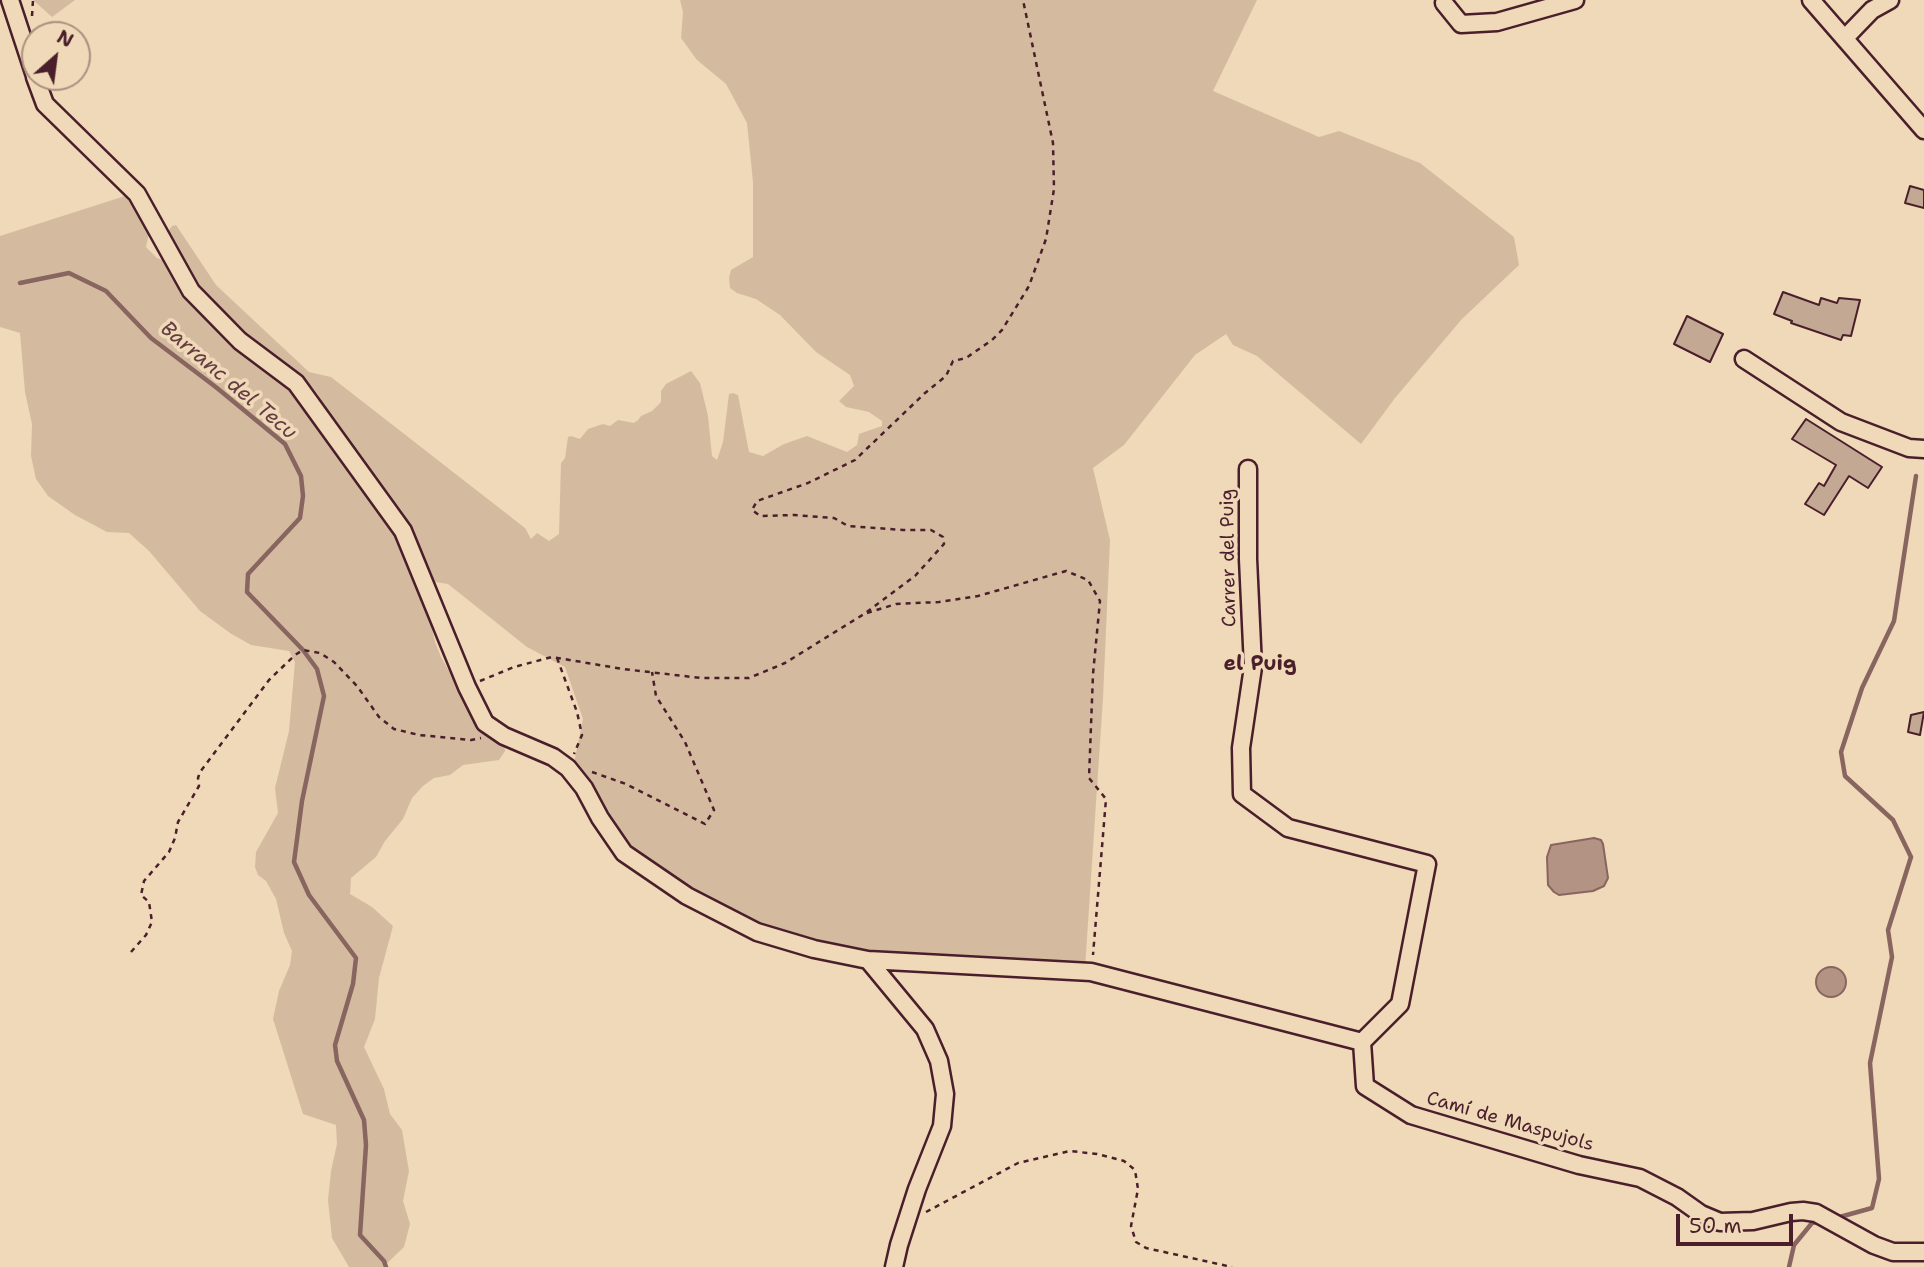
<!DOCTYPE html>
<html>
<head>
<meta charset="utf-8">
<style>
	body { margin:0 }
	#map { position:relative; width:1924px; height:1267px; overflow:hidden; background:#efd9b8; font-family:"Shantell Sans",sans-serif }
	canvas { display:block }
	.north { position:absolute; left:21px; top:21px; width:70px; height:70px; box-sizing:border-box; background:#efd9b8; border:2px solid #ad8f80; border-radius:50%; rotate:28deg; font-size:19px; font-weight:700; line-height:28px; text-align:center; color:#4a1f2b }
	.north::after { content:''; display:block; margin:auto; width:24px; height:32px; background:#4a1f2b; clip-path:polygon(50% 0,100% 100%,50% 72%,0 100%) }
	.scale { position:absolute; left:1676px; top:1214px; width:117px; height:32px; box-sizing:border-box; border:4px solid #4a1f2b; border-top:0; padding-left:9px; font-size:21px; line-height:24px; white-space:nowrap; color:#4a1f2b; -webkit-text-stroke:5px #efd9b8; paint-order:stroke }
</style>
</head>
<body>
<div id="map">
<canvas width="1924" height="1267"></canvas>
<div class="north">N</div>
<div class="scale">50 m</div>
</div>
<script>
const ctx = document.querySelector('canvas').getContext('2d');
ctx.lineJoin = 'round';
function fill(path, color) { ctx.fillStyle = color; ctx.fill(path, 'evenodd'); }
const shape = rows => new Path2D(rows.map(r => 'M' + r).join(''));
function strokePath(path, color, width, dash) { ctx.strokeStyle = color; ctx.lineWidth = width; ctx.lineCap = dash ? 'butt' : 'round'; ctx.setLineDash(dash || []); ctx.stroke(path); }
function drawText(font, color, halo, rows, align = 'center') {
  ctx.font = font + ' "Shantell Sans",sans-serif'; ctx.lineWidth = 7; ctx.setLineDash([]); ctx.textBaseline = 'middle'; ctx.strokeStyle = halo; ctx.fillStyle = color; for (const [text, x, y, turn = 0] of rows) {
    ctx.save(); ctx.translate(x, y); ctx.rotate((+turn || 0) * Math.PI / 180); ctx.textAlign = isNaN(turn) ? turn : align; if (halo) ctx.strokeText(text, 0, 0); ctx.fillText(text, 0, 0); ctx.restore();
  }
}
const green = shape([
	[33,0,75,0,52,17],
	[680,0,1257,0,1213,91,1319,137,1339,131,1420,163,1514,237,1519,265,1462,319,1395,398,1361,444,1257,356,1233,345,1226,334,1195,355,1124,445,1093,468,1110,540,1103,698,1085,968,856,953,757,926,690,888,629,847,574,763,583,719,565,667,527,647,448,584,435,582,414,536,331,428,319,396,310,385,270,359,200,296,167,233,172,226,176,225,216,285,309,372,331,377,525,528,531,539,537,533,549,541,559,534,561,463,565,458,568,437,571,436,580,439,588,429,603,424,610,426,618,420,634,423,638,420,641,416,652,411,661,402,661,391,666,384,691,371,700,383,708,416,712,456,717,460,723,442,729,394,733,393,738,395,749,452,763,456,784,444,807,436,847,452,857,445,859,434,882,426,882,421,869,412,846,407,839,401,854,386,850,375,816,352,780,315,756,299,737,293,730,288,729,278,731,270,753,257,753,182,747,123,726,84,697,60,681,38,683,12],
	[125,196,145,221,149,233,146,247,157,258,165,261,172,267,190,299,234,348,291,388,396,534,428,612,435,642,441,657,476,719,504,743,505,751,499,760,463,765,450,775,434,778,423,786,412,798,403,819,385,841,376,857,351,878,350,894,372,907,393,926,379,978,375,1019,364,1047,384,1089,390,1114,402,1130,409,1171,403,1201,410,1224,404,1247,383,1267,349,1267,332,1238,328,1200,331,1171,337,1144,336,1125,303,1114,273,1019,279,991,290,965,292,951,284,933,276,899,266,881,258,875,255,867,256,852,278,813,275,788,289,731,295,662,289,651,251,645,230,633,200,611,149,551,129,533,107,532,75,515,48,496,36,479,31,456,32,424,25,392,20,333,0,327,0,236]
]);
const water = shape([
	[1594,838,1601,840,1603,844,1608,878,1604,886,1593,891,1559,895,1554,892,1548,885,1547,857,1551,845,1594,838],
	'1816 982a15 15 0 1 1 30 0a15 15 0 1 1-30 0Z'
]);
const stream = shape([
	[20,283,69,273,106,291,151,338,217,388,285,444,301,476,303,496,300,518,248,574,247,592,303,650,317,669,324,696,302,801,294,862,309,895,356,958,353,984,335,1045,337,1061,364,1120,366,1145,360,1235,384,1261,386,1267],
	[1836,1218,1872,1208,1879,1179,1870,1063,1892,957,1888,930,1911,857,1893,820,1845,776,1841,752,1862,688,1894,621,1916,476],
	[1789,1267,1794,1245,1812,1223,1821,1221]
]);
const building = shape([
	[1910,186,1924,190,1924,208,1905,203,1910,186],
	[1783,292,1819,305,1821,298,1837,303,1839,298,1860,300,1851,336,1843,335,1841,340,1791,323,1792,321,1774,314,1783,292],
	[1687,316,1723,334,1710,362,1674,344,1687,316],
	[1806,419,1882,467,1868,488,1849,476,1824,515,1805,504,1819,483,1824,486,1836,465,1792,439,1806,419],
	[1924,712,1920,735,1908,732,1911,715,1924,712]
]);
const path = shape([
	[32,16,33,0],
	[867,613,896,604,939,602,978,596,1066,571,1088,580,1100,601,1093,674,1089,778,1106,799,1093,955],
	[557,658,577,712,582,735,574,754],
	[480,681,514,667,552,657,623,669,701,678,749,678,785,663,864,614,915,576,944,544,943,537,931,530,903,530,848,526,834,518,794,515,760,516,752,510,757,501,808,483,855,460,925,393,946,376,953,361,966,358,992,340,1002,330,1029,286,1046,239,1054,189,1053,143,1023,0],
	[592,772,626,784,705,824,714,810,685,742,656,696,652,672],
	[131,952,146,935,152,922,149,902,141,895,144,881,169,852,175,838,178,822,199,786,198,778,200,772,269,680,295,655,303,650,320,653,334,662,357,686,379,717,394,729,419,735,471,740,481,738],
	[926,1212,1018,1163,1070,1151,1097,1154,1124,1161,1135,1170,1138,1189,1131,1226,1136,1242,1146,1248,1232,1267]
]);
const minor = shape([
	[10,0,35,76],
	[1811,0,1924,130],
	[1444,3,1461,24,1497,22,1575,0],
	[1845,38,1872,10,1890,0],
	[35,77,45,104,137,194,191,291,240,341,296,383,403,531,467,687,485,723,504,736,553,757,568,768,584,788,600,818,624,853,687,896,757,932,814,949,868,960,1091,972,1362,1042,1365,1086,1411,1115,1579,1165,1640,1178,1677,1197,1701,1214,1720,1222,1753,1221,1791,1212,1803,1211,1816,1213,1874,1245,1893,1252,1924,1252],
	[1744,359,1841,422,1909,448,1924,449],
	[1248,469,1248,559,1253,667,1241,748,1242,794,1288,828,1427,864,1400,1004,1362,1042],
	[868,960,925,1029,939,1061,945,1094,942,1126,917,1189,899,1245,894,1267]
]);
const streetNames = [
	["Carrer del Puig",1229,558,-91],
	["Camí de Maspujols",1510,1122,16]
];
const waterNames = [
	["Barranc del Tecu",228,381,40]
];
const neighbourhoodNames = [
	["el Puig",1260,665]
];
fill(green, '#d4bba0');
fill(water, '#b39484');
strokePath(water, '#896560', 2);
strokePath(stream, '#896560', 4.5);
fill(building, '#c3a893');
strokePath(building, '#4a1f2b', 2);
strokePath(minor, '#4a1f2b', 21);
strokePath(path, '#4a1f2b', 2.5, [5, 5]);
strokePath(minor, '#efd9b8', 16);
drawText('19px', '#4a1f2b', '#efd9b8', streetNames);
drawText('italic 21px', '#643c41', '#efd9b8', waterNames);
drawText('bold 21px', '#4a1f2b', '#efd9b8', neighbourhoodNames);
</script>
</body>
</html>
